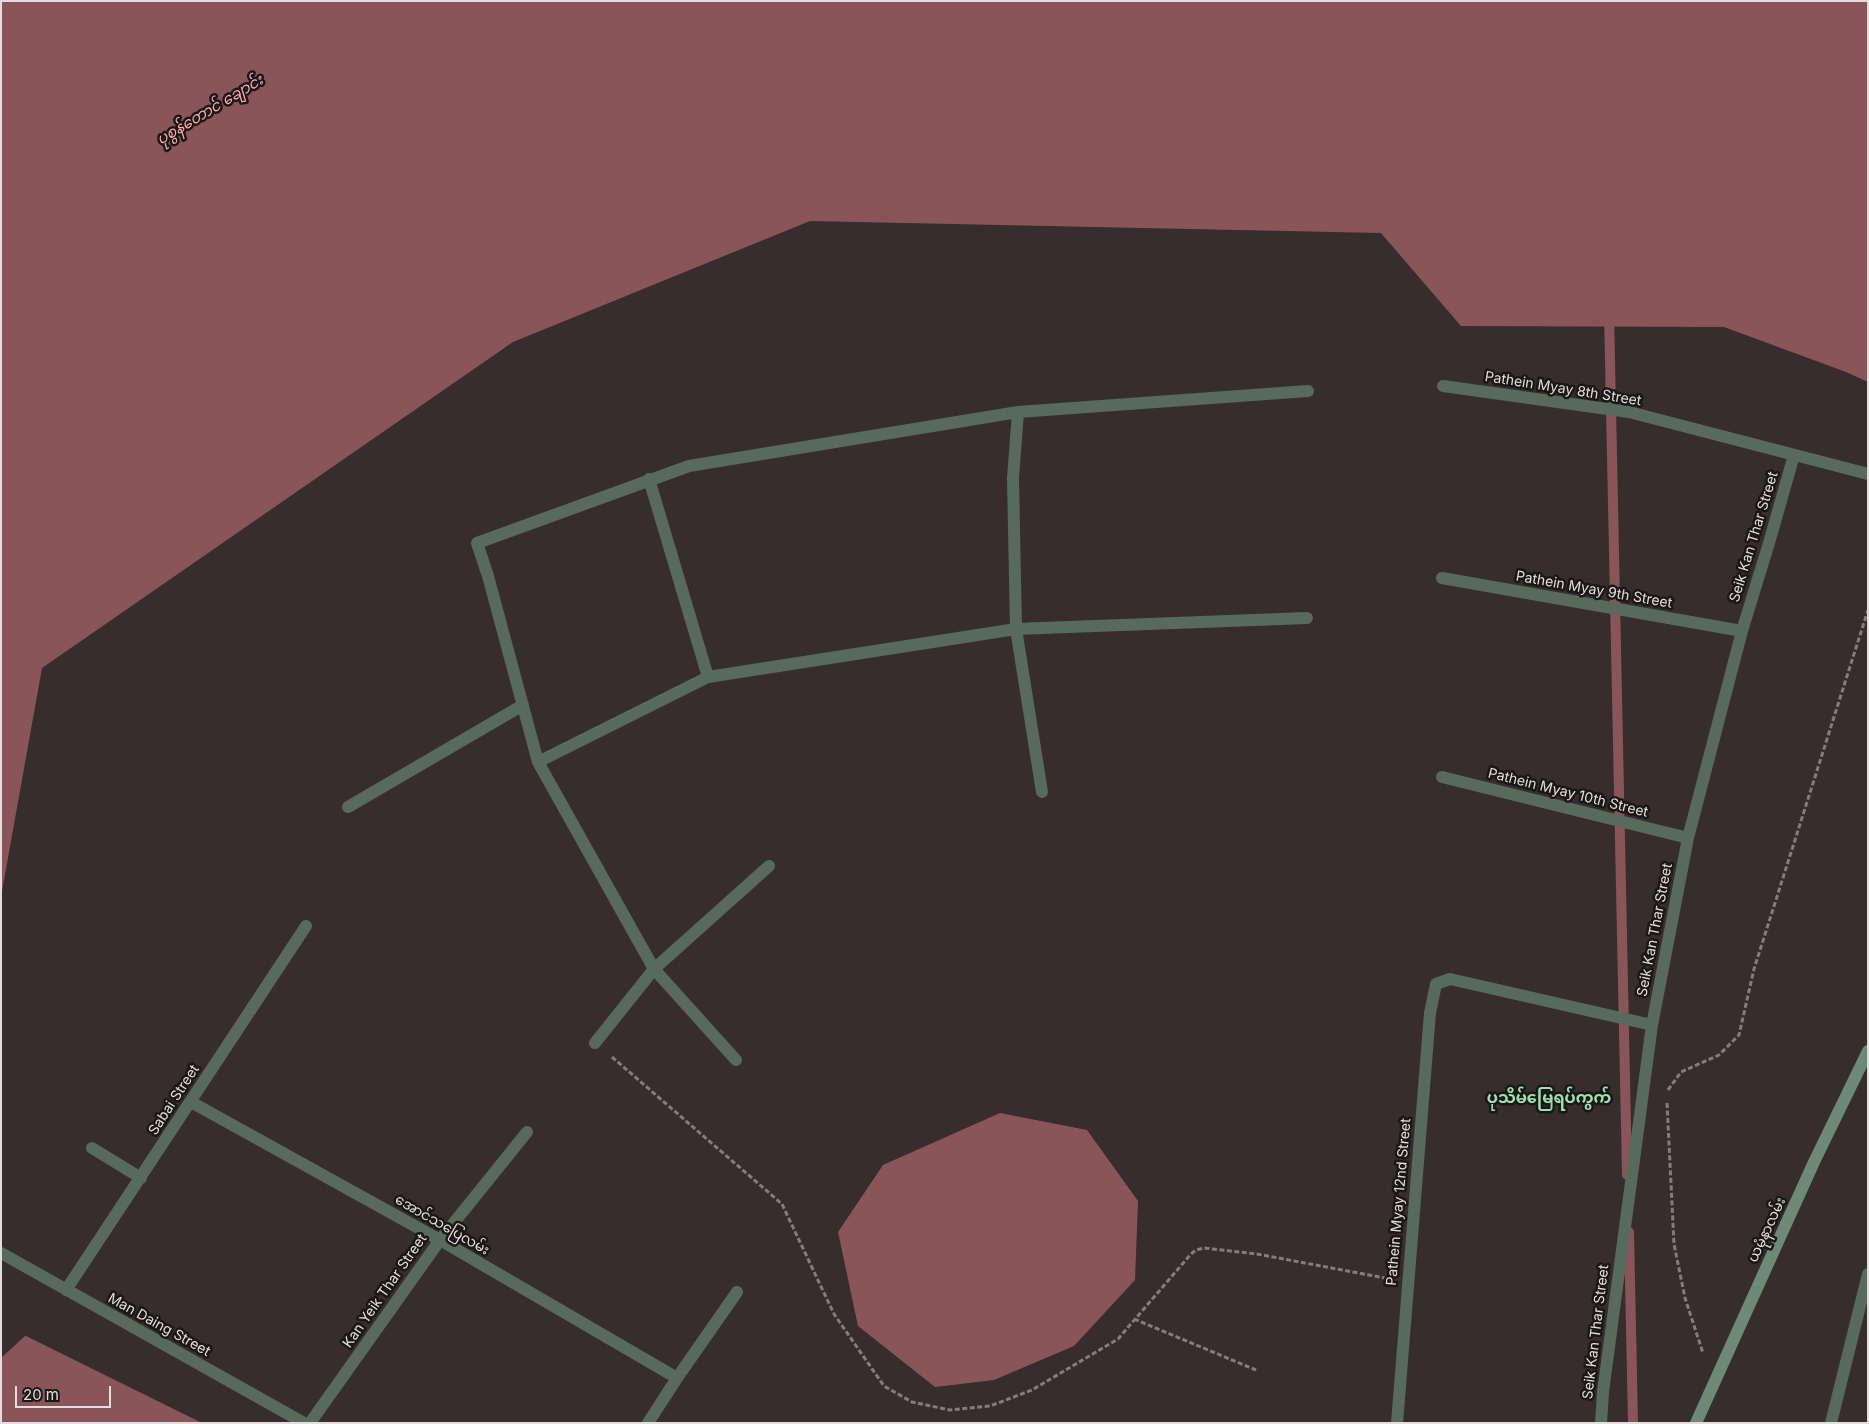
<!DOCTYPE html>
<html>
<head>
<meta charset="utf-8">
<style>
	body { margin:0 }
	#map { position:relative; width:1869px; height:1424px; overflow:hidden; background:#372d2d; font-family:Inter,sans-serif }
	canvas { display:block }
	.frame { position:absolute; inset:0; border:2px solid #e4dddd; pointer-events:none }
	.scale { position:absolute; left:15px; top:1386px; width:96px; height:22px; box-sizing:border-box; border:2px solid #e4dddd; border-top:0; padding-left:6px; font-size:15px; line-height:18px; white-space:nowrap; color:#e4dddd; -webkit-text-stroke:4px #1b1717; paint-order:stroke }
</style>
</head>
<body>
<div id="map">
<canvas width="1869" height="1424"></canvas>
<div class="frame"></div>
<div class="scale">20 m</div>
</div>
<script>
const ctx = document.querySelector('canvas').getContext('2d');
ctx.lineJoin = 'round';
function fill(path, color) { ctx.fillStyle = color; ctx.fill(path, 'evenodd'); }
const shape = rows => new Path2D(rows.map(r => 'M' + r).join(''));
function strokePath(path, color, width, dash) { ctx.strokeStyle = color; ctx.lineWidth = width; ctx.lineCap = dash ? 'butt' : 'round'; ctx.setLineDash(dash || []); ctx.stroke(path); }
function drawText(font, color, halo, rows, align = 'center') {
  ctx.font = font + ' Inter,"Noto Sans Myanmar",sans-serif'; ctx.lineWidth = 5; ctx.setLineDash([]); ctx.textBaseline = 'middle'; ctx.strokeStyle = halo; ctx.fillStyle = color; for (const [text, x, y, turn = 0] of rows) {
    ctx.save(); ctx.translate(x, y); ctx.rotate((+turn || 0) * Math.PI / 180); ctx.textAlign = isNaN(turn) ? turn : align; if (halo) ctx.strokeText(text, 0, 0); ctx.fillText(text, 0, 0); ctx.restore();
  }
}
const water = shape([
	[1,1,1868,1,1868,382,1846,372,1724,327,1461,326,1381,233,810,221,513,342,42,668,1,897],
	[1000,1113,1087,1130,1138,1201,1135,1280,1074,1346,994,1380,935,1387,858,1326,838,1232,883,1165],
	[25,1336,26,1336,202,1423,1,1423,1,1358]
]);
const stream = shape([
	[1609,312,1627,1175],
	[1629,1232,1633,1423]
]);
const path = shape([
	[612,1057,782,1204,834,1314,884,1386,912,1402,950,1410,990,1406,1032,1390,1118,1339,1191,1254,1196,1250,1204,1248,1257,1254,1385,1278],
	[1668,1090,1681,1072,1719,1055,1739,1035,1754,969,1868,610],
	[1667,1103,1674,1244,1685,1298,1703,1353],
	[1134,1319,1256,1370]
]);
const lane = shape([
	[1018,412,1013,478,1016,629,1307,618],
	[649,479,708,677],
	[538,762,488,576,477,543,689,466,1018,412,1308,391],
	[348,807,523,705],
	[654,969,538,762,708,677,1016,629,1042,792]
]);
const street = shape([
	[1443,386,1629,412,1868,474],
	[1442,578,1742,631],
	[1442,777,1688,838],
	[654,969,736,1060],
	[595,1043,654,969,769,866],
	[191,1102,440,1240,677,1378],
	[92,1148,141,1178],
	[1,1253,304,1423],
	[66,1290,306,926],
	[310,1423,440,1240,527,1132],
	[648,1423,677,1378,737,1292],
	[1397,1423,1430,1013,1436,984,1450,979,1652,1025],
	[1601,1423,1603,1392,1652,1025,1688,838,1742,631,1769,543,1794,455],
	[1831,1423,1868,1274]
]);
const secondary = shape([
	[1696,1423,1814,1162,1868,1051]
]);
const streetNames = [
	["Pathein Myay 8th Street",1563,389,9],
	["Seik Kan Thar Street",1754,537,-73],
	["Pathein Myay 9th Street",1594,590,10],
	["Pathein Myay 10th Street",1568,793,14],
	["Seik Kan Thar Street",1655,930,-79],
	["Sabai Street",174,1100,-57],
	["Pathein Myay 12nd Street",1399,1202,-85],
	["အောင်သပြေလမ်း",442,1225,30],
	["ယမုံနာလမ်း",1767,1230,-65],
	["Kan Yeik Thar Street",385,1291,-55],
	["Man Daing Street",159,1325,29],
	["Seik Kan Thar Street",1596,1332,-83]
];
const waterNames = [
	["ပုစွန်တောင် ချောင်း",210,110,-31]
];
const quarterNames = [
	["ပုသိမ်မြေရပ်ကွက်",1549,1098]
];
fill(water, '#895558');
strokePath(stream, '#895558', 10);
strokePath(path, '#857c7c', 3, [5, 2.5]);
strokePath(lane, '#586a5c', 12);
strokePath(street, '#586a5c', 12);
strokePath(secondary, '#6d8b74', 12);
drawText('14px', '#e4dddd', '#1b1717', streetNames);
drawText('italic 15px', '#feaaaf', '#1b1717', waterNames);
drawText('bold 16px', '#9be0ad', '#1b1717', quarterNames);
</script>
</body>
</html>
